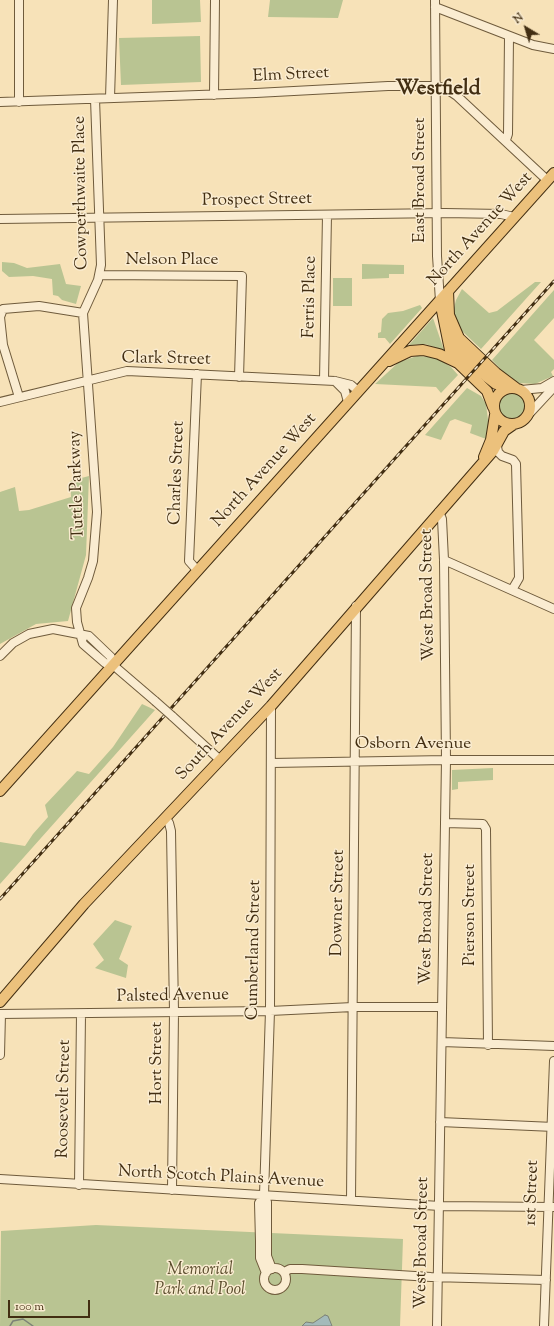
<!DOCTYPE html>
<html>
<head>
<meta charset="utf-8">
<style>
	body { margin:0 }
	#map { position:relative; width:554px; height:1326px; overflow:hidden; background:#f7e2b8; font-family:"Sorts Mill Goudy",serif }
	canvas { display:block }
	.north { position:absolute; left:506px; top:8px; width:40px; height:40px; -webkit-text-stroke:3px #faecd1; paint-order:stroke; rotate:322deg; font-size:11px; font-weight:700; line-height:16px; text-align:center; color:#422e12 }
	.north::after { content:''; display:block; margin:auto; width:14px; height:18px; background:#422e12; clip-path:polygon(50% 0,100% 100%,50% 72%,0 100%) }
	.scale { position:absolute; left:8px; top:1300px; width:82px; height:18px; box-sizing:border-box; border:2px solid #422e12; border-top:0; padding-left:5px; font-size:12px; line-height:14px; white-space:nowrap; color:#422e12; -webkit-text-stroke:3px #faecd1; paint-order:stroke }
</style>
</head>
<body>
<div id="map">
<canvas width="554" height="1326"></canvas>
<div class="north">N</div>
<div class="scale">100 m</div>
</div>
<script>
const ctx = document.querySelector('canvas').getContext('2d');
ctx.lineJoin = 'round';
function fill(path, color) { ctx.fillStyle = color; ctx.fill(path, 'evenodd'); }
const shape = rows => new Path2D(rows.map(r => 'M' + r).join(''));
function strokePath(path, color, width, dash) { ctx.strokeStyle = color; ctx.lineWidth = width; ctx.lineCap = dash ? 'butt' : 'round'; ctx.setLineDash(dash || []); ctx.stroke(path); }
function drawText(font, color, halo, rows, align = 'center') {
  ctx.font = font + ' "Sorts Mill Goudy",serif'; ctx.lineWidth = 3; ctx.setLineDash([]); ctx.textBaseline = 'middle'; ctx.strokeStyle = halo; ctx.fillStyle = color; for (const [text, x, y, turn = 0] of rows) {
    ctx.save(); ctx.translate(x, y); ctx.rotate((+turn || 0) * Math.PI / 180); ctx.textAlign = isNaN(turn) ? turn : align; if (halo) ctx.strokeText(text, 0, 0); ctx.fillText(text, 0, 0); ctx.restore();
  }
}
const green = shape([
	[152,0,200,0,201,22,152,24],
	[270,0,343,0,338,18,268,17],
	[200,36,201,82,121,85,119,38],
	[2,262,14,263,27,268,60,264,66,284,81,286,76,304,62,300,58,296,53,295,52,279,33,276,9,277,2,271],
	[362,264,404,265,404,274,389,274,389,278,362,279],
	[333,278,352,278,352,306,333,306],
	[535,282,541,282,481,349,462,331,457,324,454,317,454,308,456,300,462,289,489,313,497,311],
	[554,290,554,318,534,340,554,360,554,369,551,372,553,376,535,384,519,383,505,374,492,360],
	[420,305,422,308,390,344,385,338,378,338,378,333,381,332,382,319,388,313,403,311],
	[433,318,444,350,425,344,409,345],
	[417,356,430,357,440,360,451,367,458,375,441,393,436,387,375,384,399,362],
	[467,388,481,396,486,404,489,428,486,439,470,433,472,425,455,419,450,421,441,440,425,435],
	'498 406a14 14 0 1 1 28 0a14 14 0 1 1-28 0Z',
	[89,476,86,555,68,621,36,624,0,644,0,492,15,487,19,511,29,510,71,497,70,481],
	[142,704,155,710,0,884,0,842,25,846,33,834,48,817,45,805,77,771,89,774,113,747],
	[493,768,493,780,458,782,458,789,452,790,452,770],
	[115,920,132,926,119,959,128,965,126,978,95,968,104,960,93,944],
	[96,1225,403,1239,400,1326,0,1326,1,1231]
]);
const water = shape([
	[325,1315,328,1316,332,1326,302,1326,306,1322,313,1323,325,1315]
]);
const stream = shape([
	[10,1326,13,1321,23,1319,33,1326]
]);
const minor = shape([
	[19,0,19,102],
	[435,0,437,256,440,301],
	[435,7,533,45,554,49],
	[214,95,215,0],
	[110,98,113,0],
	[95,99,101,265,98,280,83,313,97,512,93,561,88,578,76,608,77,622,83,644,105,663,113,665,155,701],
	[0,102,256,93,388,86,437,86,445,88,457,96,547,180],
	[506,140,508,134,509,37],
	[0,219,445,213,501,214,514,217],
	[99,275,242,276,239,377],
	[197,374,189,561,197,570],
	[324,380,327,215],
	[335,381,345,391,348,402],
	[521,390,542,388,554,381],
	[19,397,3,345,0,317,3,309,39,306,83,313],
	[0,402,127,371,335,381,351,385,358,391],
	[528,415,554,387],
	[497,446,498,452,502,456,513,460,516,464,519,578,512,590],
	[444,560,554,609],
	[0,656,13,643,29,634,53,629,89,636,111,657,113,665],
	[271,706,270,1011,264,1195,267,1202,267,1256,272,1269],
	[172,716,219,759],
	[272,763,446,760,554,760],
	[166,818,169,823,171,831,174,1012,172,1190],
	[445,823,483,824,486,829,488,1045],
	[0,1014,270,1011,353,1007,441,1007],
	[442,1042,554,1046],
	[0,1055,1,1014],
	[440,1122,554,1127],
	[0,1179,440,1206,554,1207],
	[79,1185,81,1014],
	[264,1195,259,1203,260,1241,260,1258,266,1273],
	[351,1200,356,606],
	'264 1279a11 11 0 1 1 22 0a11 11 0 1 1-22 0Z',
	[284,1272,290,1269,302,1269,431,1277,546,1280],
	[437,1326,446,760,444,560,442,519,439,512],
	[544,1326,554,1061]
]);
const major = shape([
	[448,291,449,315,459,338,496,373,516,388],
	[440,301,450,350,459,364,487,391,493,407],
	[450,338,459,351,487,377,496,384,510,388],
	[389,361,410,351,423,350,439,354,458,363],
	'494 406a18 18 0 1 1 36 0a18 18 0 1 1-36 0Z',
	[484,457,491,440,495,415],
	[0,791,554,173],
	[0,1002,84,904,271,706,493,451,504,431,514,424]
]);
const rail = shape([
	[0,899,554,281]
]);
const minorBridge = shape([
	[155,701,172,716]
]);
const streetNames = [
	["Elm Street",291,76,-3],
	["East Broad Street",421,180,-90],
	["Cowperthwaite Place",82,193,-91],
	["Prospect Street",257,201,-1],
	["North Avenue West",481,230,-48],
	["Nelson Place",172,261],
	["Ferris Place",311,297,-89],
	["Clark Street",166,360,1],
	["North Avenue West",265,471,-48],
	["Charles Street",178,473,-88],
	["Tuttle Parkway",78,485,-92],
	["West Broad Street",429,595,-91],
	["South Avenue West",230,725,-47],
	["Osborn Avenue",413,745],
	["Downer Street",339,903,-89],
	["Pierson Street",471,915,-90],
	["West Broad Street",428,919,-89],
	["Cumberland Street",255,950,-89],
	["Palsted Avenue",173,997,-1],
	["Hort Street",158,1063,-90],
	["Roosevelt Street",65,1099,-89],
	["North Scotch Plains Avenue",221,1178,3],
	["1st Street",533,1193,-88],
	["West Broad Street",423,1243,-89]
];
const parkNames = [
	["Memorial",200,1271],
	["Park and Pool",200,1291]
];
const districtNames = [
	["Westfield",438,90]
];
fill(green, '#b9c492');
fill(water, '#a3baba');
strokePath(water, '#7c8277', 1);
strokePath(stream, '#7c8277', 1.5);
strokePath(minor, '#6f5b3c', 10);
strokePath(major, '#422e12', 12);
strokePath(minor, '#faecd1', 8);
strokePath(major, '#ecc17c', 10);
strokePath(rail, '#422e12', 3);
strokePath(rail, '#faecd1', 1.5, [4.5]);
strokePath(minorBridge, '#6f5b3c', 10, []);
strokePath(minorBridge, '#faecd1', 8);
drawText('17px', '#422e12', '#faecd1', streetNames);
drawText('italic 17px', '#5a4c2c', '#faecd1', parkNames);
drawText('bold 21px', '#422e12', '#faecd1', districtNames);
</script>
</body>
</html>
